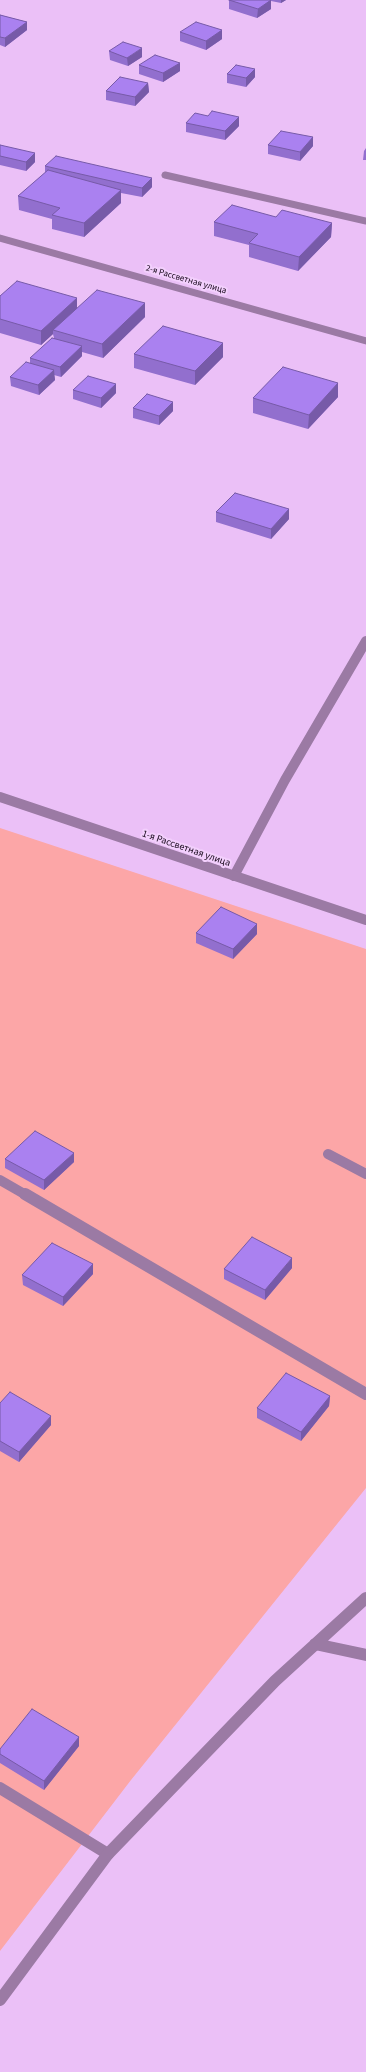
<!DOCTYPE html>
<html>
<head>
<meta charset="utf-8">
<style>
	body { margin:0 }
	canvas { display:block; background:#ebc0f7 }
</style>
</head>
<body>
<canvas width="366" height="2072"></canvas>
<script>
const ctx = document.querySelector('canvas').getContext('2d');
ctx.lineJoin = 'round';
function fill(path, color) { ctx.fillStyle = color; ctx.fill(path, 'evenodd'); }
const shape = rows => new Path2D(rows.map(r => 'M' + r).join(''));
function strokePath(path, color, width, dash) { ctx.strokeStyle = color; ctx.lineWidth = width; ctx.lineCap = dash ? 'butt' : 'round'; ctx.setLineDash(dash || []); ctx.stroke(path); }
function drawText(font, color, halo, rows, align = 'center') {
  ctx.font = font + ' "Source Sans 3",sans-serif'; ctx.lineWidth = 4; ctx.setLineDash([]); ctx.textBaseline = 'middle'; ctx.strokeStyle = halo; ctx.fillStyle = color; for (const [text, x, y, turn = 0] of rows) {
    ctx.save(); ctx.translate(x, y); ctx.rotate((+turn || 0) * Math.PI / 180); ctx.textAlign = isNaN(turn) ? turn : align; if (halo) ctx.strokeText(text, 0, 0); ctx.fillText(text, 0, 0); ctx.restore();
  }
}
const green = shape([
	[0,828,366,949,366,1488,131,1780,0,1951]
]);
const serviceFar2 = shape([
	[165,175,366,221]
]);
const serviceFar1 = shape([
	[328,1154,366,1174],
	[0,1180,26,1195]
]);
const service = shape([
	[25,1194,366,1394],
	[0,1788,108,1854]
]);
const minorFar2 = shape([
	[0,238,366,341]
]);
const minorFar1 = shape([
	[234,876,285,780,366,641]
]);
const minor = shape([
	[315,1644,366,1655],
	[0,2000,108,1854,275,1681,366,1598]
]);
const tertiary = shape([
	[0,797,366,920]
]);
const wall = shape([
	[229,0,286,0,281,3,271,1,271,9,257,18,229,9],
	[0,15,27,22,27,30,5,47,0,45],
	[222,30,222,39,206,50,180,41,180,32],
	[109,51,142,57,128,66,110,60],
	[180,63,180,71,163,82,139,74,139,65],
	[227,74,255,77,246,87,227,83],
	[148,83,149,92,135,106,106,100,106,91],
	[186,123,239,126,225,140,186,132],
	[313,137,313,146,300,161,268,154,268,145],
	[0,145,35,162,26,171,0,165],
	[366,148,366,160,363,160,364,151],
	[45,166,152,178,152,187,142,197,121,193,121,203,84,237,52,229,52,219,19,210,18,196,45,173],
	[276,217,332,223,331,237,298,271,249,257,249,245,214,236,214,222],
	[0,296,77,298,77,308,145,303,145,317,103,358,82,352,82,356,61,377,54,375,55,380,39,395,11,386,10,377,30,363,30,358,54,338,53,334,41,345,0,333],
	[223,343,223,357,195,385,134,368,134,354],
	[338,383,338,397,308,429,253,413,253,398],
	[116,384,116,393,101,408,73,399,73,390],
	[173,402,173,411,159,425,133,418,133,408],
	[289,509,289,519,271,539,216,522,216,512],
	[257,924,257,934,233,959,196,943,196,933],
	[5,1159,74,1162,44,1190,5,1168],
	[93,1264,93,1274,63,1306,23,1285,22,1275],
	[292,1268,265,1300,224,1279,224,1269],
	[330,1396,329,1406,301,1441,257,1418,257,1408],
	[0,1403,51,1425,19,1462,0,1451],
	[79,1737,79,1746,44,1790,0,1763,0,1749]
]);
const shadedWall = shape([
	[271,0,271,9,257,18,258,9],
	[281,0,286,0,281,3],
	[27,22,27,30,5,47,5,38],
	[222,30,222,39,206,50,206,41],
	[142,48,142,57,128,66,127,58],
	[180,63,180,71,163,82,163,73],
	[255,69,255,77,246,87,246,78],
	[148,83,149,92,135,106,135,97],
	[239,117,239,126,225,140,225,131],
	[313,137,313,146,300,161,300,152],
	[35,153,35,162,26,171,26,162],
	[152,178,152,187,142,197,142,188],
	[121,190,121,203,84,237,84,223],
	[332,223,331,237,298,271,299,257],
	[77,298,77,312,53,330,53,334,41,345,41,331],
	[145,303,145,317,103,358,102,344],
	[223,343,223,357,195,385,195,371],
	[82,346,82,356,61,377,60,367],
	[54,370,55,380,39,395,38,385],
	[338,383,338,397,308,429,309,415],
	[116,384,116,393,101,408,101,398],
	[173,402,173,411,159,425,159,416],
	[289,509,289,519,271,539,271,529],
	[257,924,257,934,233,959,233,949],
	[74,1153,74,1162,44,1190,44,1180],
	[292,1258,292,1268,265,1300,265,1290],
	[93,1264,93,1274,63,1306,63,1297],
	[330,1396,329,1406,301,1441,301,1432],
	[51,1416,51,1425,19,1462,19,1452],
	[79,1737,79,1746,44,1790,44,1781]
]);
const building = shape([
	[229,0,271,0,258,9,229,0],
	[0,15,27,22,5,38,0,37,0,15],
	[196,22,222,30,206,41,180,32,196,22],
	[123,42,142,48,127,58,109,51,123,42],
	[155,55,180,63,163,73,139,65,155,55],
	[236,65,255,69,246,78,227,74,236,65],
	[120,77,148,83,135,97,106,91,120,77],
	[212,111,239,117,225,131,186,123,195,113,208,116,212,111],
	[281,131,313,137,300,152,268,145,281,131],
	[0,145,35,153,26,162,0,156,0,145],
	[56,156,152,178,142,188,45,166,56,156],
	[48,170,121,190,84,223,52,215,60,208,18,196,48,170],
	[232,205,276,217,282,210,332,223,299,257,249,243,258,234,214,222,232,205],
	[17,281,77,298,41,331,0,319,0,296,17,281],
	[97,290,145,303,102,344,53,330,97,290],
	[163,326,223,343,195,371,134,354,163,326],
	[52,338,82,346,60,367,30,358,52,338],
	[26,362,54,370,38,385,10,377,26,362],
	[283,367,338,383,309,415,253,398,283,367],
	[88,376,116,384,101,398,73,390,88,376],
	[147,394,173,402,159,416,133,408,147,394],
	[235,493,289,509,271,529,216,512,235,493],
	[221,907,257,924,233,949,196,933,221,907],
	[35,1131,74,1153,44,1180,5,1159,35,1131],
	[252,1237,292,1258,265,1290,224,1269,252,1237],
	[52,1243,93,1264,63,1297,22,1275,52,1243],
	[286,1373,330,1396,301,1432,257,1408,286,1373],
	[10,1392,51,1416,19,1452,0,1441,0,1403,10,1392],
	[32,1709,79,1737,44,1781,0,1754,0,1749,32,1709]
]);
const farStreetnames = [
	["2-я Рассветная улица",186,280,16]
];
const streetNames = [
	["1-я Рассветная улица",186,849,19]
];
fill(green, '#fca6a7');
strokePath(serviceFar2, '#9b7aa4', 7);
strokePath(serviceFar1, '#9b7aa4', 10);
strokePath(service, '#9b7aa4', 12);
strokePath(minorFar2, '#9b7aa4', 7);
strokePath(minorFar1, '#9b7aa4', 10);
strokePath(minor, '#9b7aa4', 12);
strokePath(tertiary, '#9b7aa4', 10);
fill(wall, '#926fce');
fill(shadedWall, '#775aa8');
fill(building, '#aa81f0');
strokePath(building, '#775aa8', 1);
drawText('9px', '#17081b', '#f3d0fd', farStreetnames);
drawText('10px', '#17081b', '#f3d0fd', streetNames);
</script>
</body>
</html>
